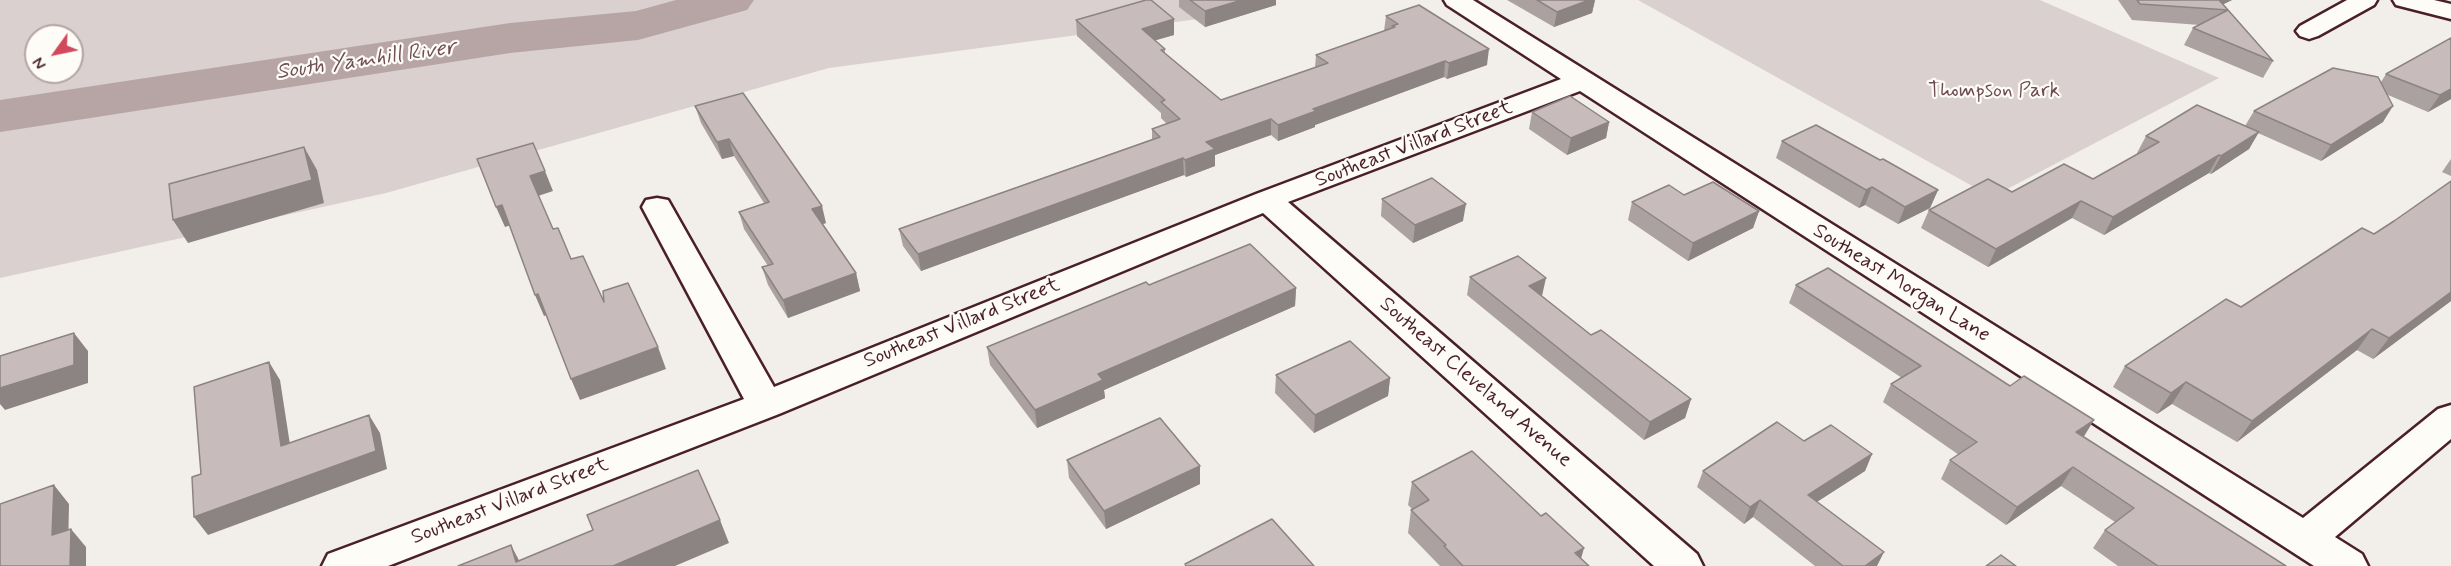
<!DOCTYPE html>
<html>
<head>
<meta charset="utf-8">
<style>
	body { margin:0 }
	#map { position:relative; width:2451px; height:566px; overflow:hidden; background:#f2efeb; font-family:Mynerve,sans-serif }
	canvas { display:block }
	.north { position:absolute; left:24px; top:24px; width:60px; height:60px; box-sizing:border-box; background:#fdfcf7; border:2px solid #b5a4a5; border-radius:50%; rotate:237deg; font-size:16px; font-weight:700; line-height:24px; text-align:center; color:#4a1f2b }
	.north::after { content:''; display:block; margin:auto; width:21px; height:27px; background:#d1495b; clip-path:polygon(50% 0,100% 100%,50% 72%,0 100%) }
</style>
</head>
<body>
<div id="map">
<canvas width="2451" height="566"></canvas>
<div class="north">N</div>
</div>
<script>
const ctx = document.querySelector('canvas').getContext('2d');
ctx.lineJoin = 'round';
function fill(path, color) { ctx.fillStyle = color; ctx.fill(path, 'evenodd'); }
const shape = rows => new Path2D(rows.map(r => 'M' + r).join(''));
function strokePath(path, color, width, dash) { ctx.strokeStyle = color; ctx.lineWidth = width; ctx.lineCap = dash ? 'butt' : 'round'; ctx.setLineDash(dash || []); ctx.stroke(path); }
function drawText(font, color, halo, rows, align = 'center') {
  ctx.font = font + ' Mynerve,sans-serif'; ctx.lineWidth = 4.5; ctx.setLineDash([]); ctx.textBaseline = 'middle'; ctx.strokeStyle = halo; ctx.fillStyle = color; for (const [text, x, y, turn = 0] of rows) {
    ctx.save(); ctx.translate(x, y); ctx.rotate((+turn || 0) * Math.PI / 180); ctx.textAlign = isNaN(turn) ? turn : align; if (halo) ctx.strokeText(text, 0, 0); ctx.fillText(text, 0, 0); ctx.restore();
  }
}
const green = shape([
	[0,0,1250,0,1236,14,829,68,386,193,0,278],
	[36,36,72,36,72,72,36,72],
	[1638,0,2040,0,2219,78,1992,197]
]);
const river = shape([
	[676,0,754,0,747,10,638,40,510,53,0,132,0,100,510,23,636,11,676,0]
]);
const street = shape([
	[1444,0,1473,0,2303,518,2438,409,2451,405,2451,439,2335,537,2362,554,2368,566,2314,566,1580,91,1288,202,1697,554,1703,566,1654,566,1263,213,779,414,388,566,322,566,328,554,744,399,642,207,646,200,657,198,668,200,672,207,774,387,1256,194,1561,79,1447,5,1444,0],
	[2347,0,2377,0,2374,5,2318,36,2309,39,2300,36,2296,31,2300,26,2347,0],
	[2393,0,2434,0,2451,4,2451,19,2396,5,2393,0]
]);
const wall = shape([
	[1179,0,1276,0,1276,5,1205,27,1179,7],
	[1507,0,1595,0,1592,13,1554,27],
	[2118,0,2232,0,2223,4,2273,61,2263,78,2184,45,2193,28,2200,25,2132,20],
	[1386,16,1487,65,1447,79,1444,77,1315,125,1315,127,1278,141,1271,135,1215,155,1215,166,1186,177,1184,175,921,271,903,246,899,229,1152,139,1152,129,1167,124,1161,118,1161,113,1077,36,1076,20,1174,35,1155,40,1165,49,1165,53,1221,100,1315,68,1316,55,1384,31],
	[2451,38,2451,99,2428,112,2388,95,2383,122,2321,161,2258,133,2249,149,2211,174,2209,173,2104,235,2072,218,1988,267,1921,228,1929,210,2012,192,2093,179,2138,154,2137,153,2146,136,2245,126,2254,111,2381,82,2386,74],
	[695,106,826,223,823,224,856,273,860,291,788,318,768,285,762,267,768,266,744,229,739,212,764,203,734,156,722,159,701,123],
	[1532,112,1609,122,1606,138,1567,155,1529,129],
	[1782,141,1880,160,1938,190,1930,208,1898,224,1865,205,1859,208,1776,158],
	[2451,159,2451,176,2442,172],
	[2451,181,2451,301,2373,359,2357,350,2237,442,2172,404,2157,414,2113,387,2125,366,2241,307,2374,234,2394,221],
	[1684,195,1759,211,1753,228,1688,261,1628,220,1632,202],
	[1382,199,1463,221,1413,243,1381,216],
	[1470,277,1542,296,1591,335,1691,399,1685,418,1644,440,1467,295],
	[1149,285,1296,288,1295,306,1104,390,1105,398,1037,428,990,365,987,347],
	[1796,285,2084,437,2286,566,2118,566,2093,548,2105,530,2115,522,2061,486,2006,525,1941,479,1950,460,1959,455,1883,402,1891,384,1902,378,1789,303],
	[1276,375,1390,378,1388,396,1314,433,1275,393],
	[1804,441,1872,454,1865,471,1817,502,1877,566,1815,566,1753,517,1744,524,1697,487,1703,471],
	[1067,460,1200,466,1200,484,1106,529,1069,478],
	[1412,482,1581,559,1589,566,1440,566,1408,533,1411,510,1412,509,1408,505]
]);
const shadedWall = shape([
	[1242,0,1276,0,1276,5,1205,27,1205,11],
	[1589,0,1595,0,1592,13,1554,27,1557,12],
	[2214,0,2232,0,2214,9],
	[1174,19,1174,35,1143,44,1142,29],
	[1489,49,1487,65,1447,79,1449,63],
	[1445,61,1444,77,1315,125,1315,127,1278,141,1278,125,1313,109],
	[2451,89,2451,99,2428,112,2440,95],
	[2393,106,2383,122,2321,161,2331,145],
	[1271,119,1271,135,1215,155,1215,166,1186,177,1185,160,1206,142],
	[1609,122,1606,138,1567,155,1571,138],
	[2259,132,2249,149,2211,174,2221,156],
	[729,139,734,156,722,159,717,142],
	[304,147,317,170,324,203,188,243,173,220],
	[2219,155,2209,173,2104,235,2113,217],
	[1183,158,1184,175,921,271,918,254],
	[545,171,553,191,538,196,530,176],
	[1872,187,1865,205,1859,208,1866,190],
	[1938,190,1930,208,1898,224,1905,207],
	[2081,201,2072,218,1988,267,1996,249],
	[1466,204,1463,221,1413,243,1415,225],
	[502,205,511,225,505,227,496,207],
	[822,206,826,223,817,226,812,209],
	[1759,211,1753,228,1688,261,1693,243],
	[856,273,860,291,788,318,783,300],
	[1546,278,1542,296,1529,286],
	[1296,288,1295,306,1104,390,1105,398,1037,428,1035,410,1098,374],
	[2451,292,2451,301,2373,359,2389,338],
	[538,294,547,315,544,316,535,295],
	[2372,329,2357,350,2237,442,2252,421],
	[74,333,88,351,88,383,5,410,0,404,0,388],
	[658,347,666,369,580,400,571,379],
	[269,362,280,380,293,464,281,446],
	[1390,378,1388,396,1314,433,1315,415],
	[2186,382,2172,404,2157,414,2171,393],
	[1691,399,1685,418,1644,440,1650,422],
	[369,415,380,433,387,469,208,535,194,517],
	[2094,420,2083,438,2076,432],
	[1872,454,1865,471,1801,512,1808,495],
	[1200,466,1200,484,1106,529,1104,511],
	[2073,467,2061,486,2006,525,2017,507],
	[54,485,69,504,68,554,52,535],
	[1760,500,1753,517,1744,524,1750,507],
	[720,520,729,543,675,566,613,566],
	[71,529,86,547,86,566,70,566],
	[511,545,522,566,516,562],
	[1584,548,1579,566,1575,553],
	[1884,552,1877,566,1865,566]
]);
const building = shape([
	[1146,0,1151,0,1174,19,1142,29,1165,49,1161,50,1221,100,1328,63,1316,55,1395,27,1392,26,1398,24,1386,16,1419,5,1489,49,1449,63,1445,61,1313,109,1316,111,1278,125,1271,119,1206,142,1215,149,1185,160,1183,158,918,254,899,229,1160,137,1152,129,1180,119,1161,102,1165,100,1076,20,1146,0],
	[1190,0,1242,0,1205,11,1190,0],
	[1537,0,1589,0,1557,12,1537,0],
	[2137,0,2219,0,2228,10,2140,4,2137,0],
	[2228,10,2273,61,2193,28,2228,10],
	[2451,38,2451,89,2440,95,2386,74,2451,38],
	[2333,68,2378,77,2393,106,2331,145,2254,111,2333,68],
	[743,93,822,206,812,209,856,273,783,300,762,267,773,264,739,212,769,202,729,139,717,142,695,106,743,93],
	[1570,96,1609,122,1571,138,1532,112,1570,96],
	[2197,105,2259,132,2221,156,2219,155,2113,217,2081,201,1996,249,1929,210,1988,179,2012,192,2064,164,2093,179,2159,142,2146,136,2197,105],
	[1816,125,1880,160,1883,159,1938,190,1905,207,1872,187,1866,190,1782,141,1816,125],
	[533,143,545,171,530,176,553,229,558,228,571,259,583,256,604,302,603,291,628,283,658,347,571,379,538,294,535,295,502,205,496,207,477,159,533,143],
	[304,147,312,180,173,220,169,184,304,147],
	[1432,178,1466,204,1415,225,1382,199,1432,178],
	[2451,181,2451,292,2389,338,2372,329,2252,421,2186,382,2171,393,2125,366,2226,299,2241,307,2362,228,2374,234,2394,221,2451,181],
	[1713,182,1759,211,1693,243,1632,202,1669,185,1684,195,1713,182],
	[1250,244,1296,288,1098,374,1103,380,1035,410,987,347,1146,282,1149,285,1250,244],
	[1518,256,1546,278,1529,286,1591,335,1601,330,1691,399,1650,422,1470,277,1518,256],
	[1828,268,2010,386,2024,376,2094,420,2076,432,2286,566,2158,566,2105,530,2134,508,2073,467,2017,507,1950,460,1977,442,1891,384,1921,366,1796,285,1828,268],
	[74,333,74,365,0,388,0,356,74,333],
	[1350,341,1390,378,1315,415,1276,375,1350,341],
	[269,362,281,446,369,415,376,451,194,517,192,477,201,474,194,387,269,362],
	[1160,418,1200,466,1104,511,1067,460,1160,418],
	[1777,422,1804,441,1831,425,1872,454,1808,495,1884,552,1865,566,1843,566,1760,500,1750,507,1703,471,1777,422],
	[1472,451,1541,516,1546,513,1584,548,1575,553,1589,566,1463,566,1444,546,1446,545,1411,510,1429,500,1412,482,1472,451],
	[698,470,720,520,613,566,458,566,511,545,516,562,593,530,587,515,698,470],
	[54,485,52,535,71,529,70,566,0,566,0,504,54,485],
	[1272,519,1314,566,1186,566,1185,564,1272,519],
	[2001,555,2016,566,1986,566,2001,555]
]);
const parkNames = [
	["Thompson Park",1994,92]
];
const streetNames = [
	["Southeast Villard Street",1414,145,-21],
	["Southeast Morgan Lane",1901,284,32],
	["Southeast Villard Street",962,324,-22],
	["Southeast Cleveland Avenue",1475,383,41],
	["Southeast Villard Street",510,502,-21]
];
const waterNames = [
	["South Yamhill River",366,61,-8]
];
fill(green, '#d9d0cf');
fill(river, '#b7a5a6');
strokePath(street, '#4a1f2b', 5);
fill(street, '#fdfcf7');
fill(wall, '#aca1a1');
fill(shadedWall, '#8c8383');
fill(building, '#c8bbbb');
strokePath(building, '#8c8383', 1.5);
drawText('21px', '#6e4b54', '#fdfcf7', parkNames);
drawText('21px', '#4a1f2b', '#fdfcf7', streetNames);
drawText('italic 22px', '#704e56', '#fdfcf7', waterNames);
</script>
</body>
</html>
